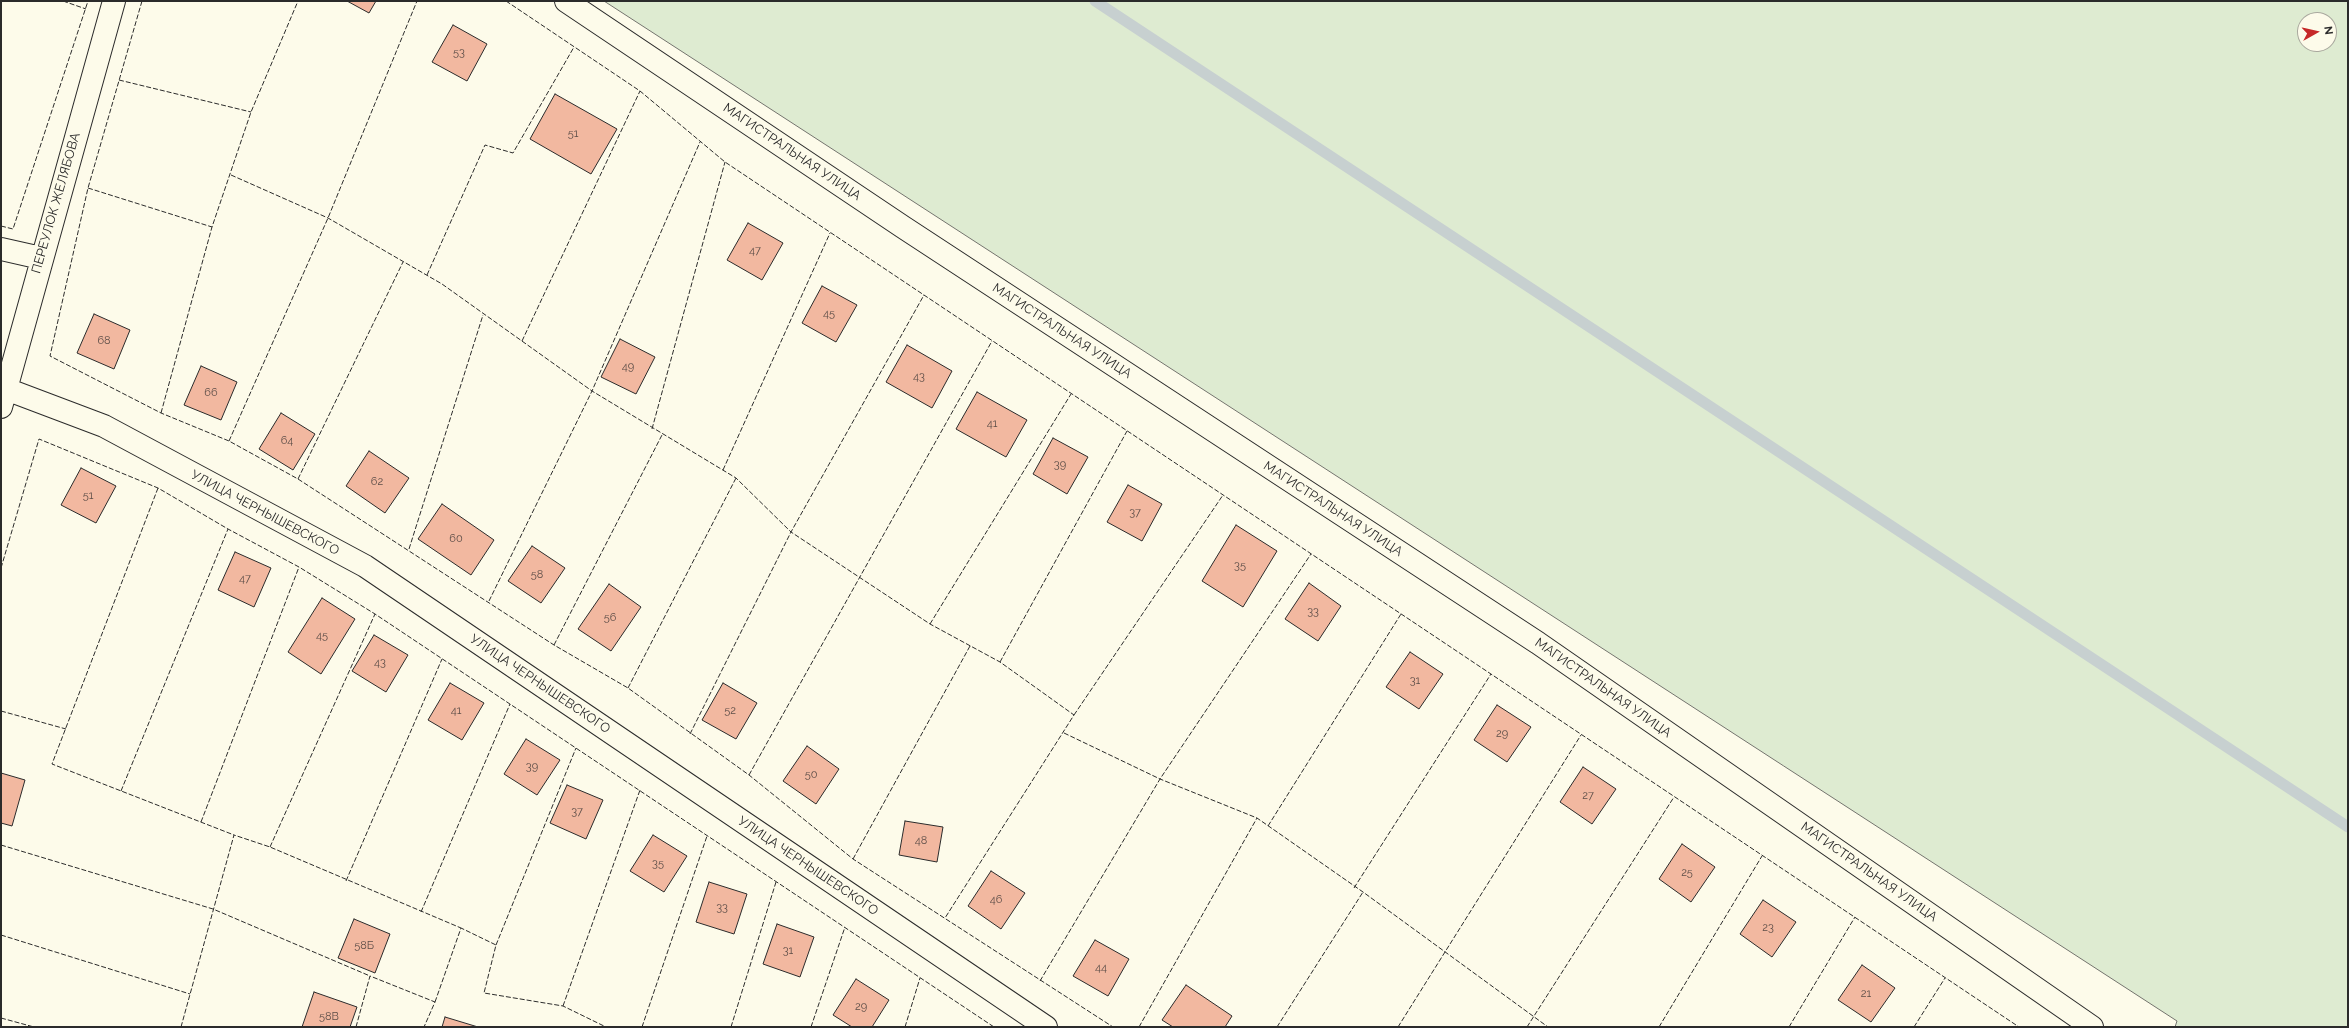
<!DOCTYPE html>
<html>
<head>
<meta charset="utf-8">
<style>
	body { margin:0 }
	#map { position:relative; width:2349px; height:1028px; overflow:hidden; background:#fdfbea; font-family:Raleway,sans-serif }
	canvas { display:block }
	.frame { position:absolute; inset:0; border:2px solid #2b2b2b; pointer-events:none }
	.north { position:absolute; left:2297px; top:12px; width:40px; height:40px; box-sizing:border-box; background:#fdfbea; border:1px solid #a9a89e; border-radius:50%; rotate:82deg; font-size:11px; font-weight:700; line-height:16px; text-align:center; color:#2b2b2b }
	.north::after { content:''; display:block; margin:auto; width:14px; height:18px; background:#c62828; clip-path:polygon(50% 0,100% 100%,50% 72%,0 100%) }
</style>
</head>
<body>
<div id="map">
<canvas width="2349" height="1028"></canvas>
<div class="frame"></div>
<div class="north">N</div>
</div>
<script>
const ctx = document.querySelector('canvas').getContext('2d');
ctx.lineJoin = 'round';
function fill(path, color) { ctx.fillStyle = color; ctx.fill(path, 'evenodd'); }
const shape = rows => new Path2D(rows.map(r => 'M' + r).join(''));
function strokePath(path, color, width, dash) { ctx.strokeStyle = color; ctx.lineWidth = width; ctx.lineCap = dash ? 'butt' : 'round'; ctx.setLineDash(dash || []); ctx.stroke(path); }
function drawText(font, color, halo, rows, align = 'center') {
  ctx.font = font + ' Raleway,sans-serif'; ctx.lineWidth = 3; ctx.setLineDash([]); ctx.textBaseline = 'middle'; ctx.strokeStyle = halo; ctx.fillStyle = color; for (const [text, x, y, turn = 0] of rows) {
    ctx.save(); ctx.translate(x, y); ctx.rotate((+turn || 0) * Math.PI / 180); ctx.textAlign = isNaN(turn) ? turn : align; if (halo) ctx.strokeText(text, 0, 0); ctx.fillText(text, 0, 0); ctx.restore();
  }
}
const green = shape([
	[604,1,2348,1,2348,1027,2175,1027,2177,1021,604,1],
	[2305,20,2329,20,2329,44,2305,44,2305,20]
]);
const stream = shape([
	[1095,1,2348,827]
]);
const building = shape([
	[347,1,376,1,369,13,347,1],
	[453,25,487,44,467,81,432,62,453,25],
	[555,94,617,129,591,174,530,139,555,94],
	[748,223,783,243,762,280,727,260,748,223],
	[822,286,857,305,836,342,802,323,822,286],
	[94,314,130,330,114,369,77,353,94,314],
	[620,339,655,357,636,394,601,377,620,339],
	[907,345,952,371,932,408,886,382,907,345],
	[201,366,237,382,221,420,184,405,201,366],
	[977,392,1027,420,1006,457,956,429,977,392],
	[281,413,315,434,293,470,259,449,281,413],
	[1053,438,1088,457,1067,494,1033,474,1053,438],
	[369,451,409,478,385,513,346,486,369,451],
	[81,468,116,486,96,523,61,505,81,468],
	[1128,485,1162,504,1142,541,1107,522,1128,485],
	[442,504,494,540,471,575,418,539,442,504],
	[1236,525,1277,551,1243,607,1202,581,1236,525],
	[532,546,565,568,541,603,508,581,532,546],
	[235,552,271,568,254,607,218,590,235,552],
	[1309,583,1341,606,1318,641,1285,619,1309,583],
	[609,584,641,607,611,651,578,629,609,584],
	[322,598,355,619,321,674,288,652,322,598],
	[374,635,408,655,386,692,352,671,374,635],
	[1410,652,1443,674,1419,709,1386,687,1410,652],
	[450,683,484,703,462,740,428,720,450,683],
	[723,683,757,703,736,739,702,720,723,683],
	[1497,705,1531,727,1507,762,1474,740,1497,705],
	[526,739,560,760,537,795,504,774,526,739],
	[807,746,839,769,816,804,783,781,807,746],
	[1583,767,1616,789,1592,824,1560,802,1583,767],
	[1,773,25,780,12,826,1,823,1,773],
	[567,785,603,800,586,839,550,823,567,785],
	[905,821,943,827,937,862,899,855,905,821],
	[653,835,687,856,664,892,630,871,653,835],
	[1682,844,1715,867,1691,902,1659,879,1682,844],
	[991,871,1025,893,1001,929,968,906,991,871],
	[709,882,747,894,734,934,696,922,709,882],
	[1763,900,1796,922,1772,957,1740,934,1763,900],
	[354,919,390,934,375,973,338,958,354,919],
	[777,924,814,937,800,977,763,964,777,924],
	[1095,940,1129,959,1108,996,1073,976,1095,940],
	[1862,965,1895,988,1871,1022,1838,1000,1862,965],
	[856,979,889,1000,872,1027,852,1027,833,1015,856,979],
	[1186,985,1232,1016,1225,1027,1173,1027,1162,1020,1186,985],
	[314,992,357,1007,350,1027,302,1027,314,992],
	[445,1017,478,1027,442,1027,445,1017]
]);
const street = shape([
	[566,1,903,227,1538,643,2092,1027],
	[1,249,41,258],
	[6,389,104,426,365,566,1046,1027],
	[1,407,114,1]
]);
const fence = shape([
	[63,1,86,9],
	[142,1,88,188,50,356,161,413,229,441,298,479,554,645,628,688,749,775,853,859,1113,1027],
	[506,1,640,91,725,162,2019,1027],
	[119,80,251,112],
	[231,175,328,218,442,284,592,391,736,478,791,532,930,624,1000,662,1074,715,945,918],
	[88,188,212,227],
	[1,226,13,229,88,1],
	[427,275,485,145,513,153,574,47],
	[522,341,640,91],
	[161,413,212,227,251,112,298,1],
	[652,429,725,162],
	[229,441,328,218,417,1],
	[723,470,830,233],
	[298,479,403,262],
	[158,488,52,764,234,835],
	[409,549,483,315],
	[1,568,39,439,158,488,228,529,299,567,375,614,994,1027],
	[489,601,592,391,700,142],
	[930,624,1071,394],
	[554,645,662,435],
	[1000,662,1127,431],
	[628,688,736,478],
	[1,711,66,729],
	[1074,715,1223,495],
	[1064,733,1160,779,1257,818,1363,892,1548,1027],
	[690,734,791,532,924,295],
	[749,775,992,341],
	[121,791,228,529],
	[201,822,299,567],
	[1268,826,1401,614],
	[1,845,213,909,370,976],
	[270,847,375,614],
	[853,859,970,646],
	[346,881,442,659],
	[1354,888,1491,674],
	[421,912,510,704],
	[1,935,190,994],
	[496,945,576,748],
	[1040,981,1160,779,1311,554],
	[435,1002,461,928,496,945,484,993,563,1006,606,1027],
	[563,1006,640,790],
	[1,1018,34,1027],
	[181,1027,234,835,270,847,461,928],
	[356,1027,370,976,435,1002,424,1027],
	[642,1027,707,836],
	[731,1027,776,882],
	[811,1027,845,927],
	[905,1027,920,978],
	[1139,1027,1257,818],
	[1277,1027,1363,892],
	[1398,1027,1581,735],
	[1527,1027,1674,797],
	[1659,1027,1762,856],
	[1789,1027,1855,917],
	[1914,1027,1945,978]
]);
const numberNames = [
	["53",459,53],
	["51",573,134],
	["47",755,251],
	["45",829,314],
	["68",104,341],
	["49",628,367],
	["43",919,377],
	["66",211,393],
	["41",992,424],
	["64",287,441],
	["39",1060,465],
	["62",377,482],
	["51",88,496],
	["37",1135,513],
	["60",456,539],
	["35",1240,566],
	["58",537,575],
	["47",245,579],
	["33",1313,612],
	["56",610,618],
	["45",322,636],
	["43",380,663],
	["31",1415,681],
	["41",456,711],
	["52",730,711],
	["29",1502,734],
	["39",532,767],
	["50",811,775],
	["27",1588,796],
	["37",577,812],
	["48",921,841],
	["35",658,864],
	["25",1687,873],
	["46",996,900],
	["33",722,908],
	["23",1768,928],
	["58Б",364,946],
	["31",788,951],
	["44",1101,968],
	["21",1866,994],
	["29",861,1007],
	["58В",329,1017]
];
const streetNames = [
	["МАГИСТРАЛЬНАЯ УЛИЦА",792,152,34],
	["ПЕРЕУЛОК ЖЕЛЯБОВА",56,203,-74],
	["МАГИСТРАЛЬНАЯ УЛИЦА",1062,331,33],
	["МАГИСТРАЛЬНАЯ УЛИЦА",1333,509,33],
	["УЛИЦА ЧЕРНЫШЕВСКОГО",265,513,28],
	["УЛИЦА ЧЕРНЫШЕВСКОГО",540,684,34],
	["МАГИСТРАЛЬНАЯ УЛИЦА",1603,688,35],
	["УЛИЦА ЧЕРНЫШЕВСКОГО",808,866,34],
	["МАГИСТРАЛЬНАЯ УЛИЦА",1869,872,35]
];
fill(green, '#deebd1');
strokePath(green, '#74746e', 1);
strokePath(stream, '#c7d0d0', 11);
fill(building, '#f2b8a0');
strokePath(building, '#2b2b2b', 1);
strokePath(street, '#2b2b2b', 24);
strokePath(street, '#fdfbea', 22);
strokePath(fence, '#2b2b2b', 1, [5, 2]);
drawText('11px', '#5d4e48', null, numberNames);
drawText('13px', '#2b2b2b', '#fdfbea', streetNames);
</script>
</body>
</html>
